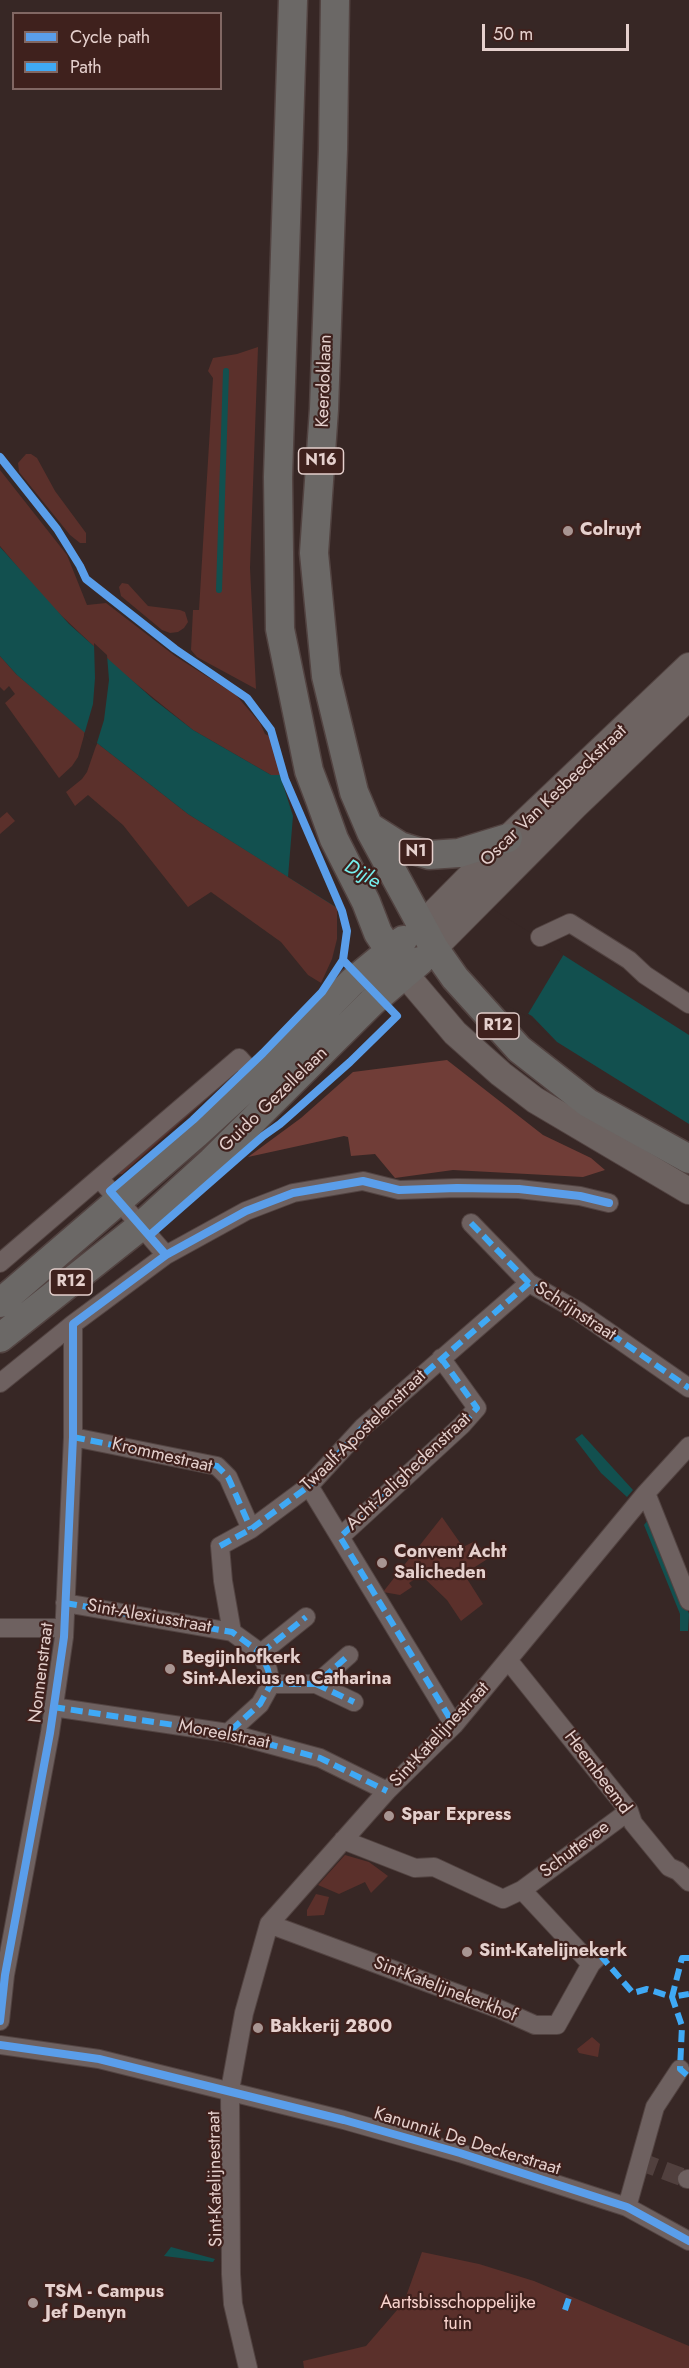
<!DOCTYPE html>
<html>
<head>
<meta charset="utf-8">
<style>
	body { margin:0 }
	#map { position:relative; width:689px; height:2368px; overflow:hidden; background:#372725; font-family:Jost,sans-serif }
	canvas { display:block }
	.legend { position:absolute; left:12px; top:12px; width:210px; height:78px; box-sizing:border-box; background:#3f211d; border:2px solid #816763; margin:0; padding:8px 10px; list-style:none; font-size:18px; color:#e5d0cd }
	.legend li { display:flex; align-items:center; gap:12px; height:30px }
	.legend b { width:30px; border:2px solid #816763 }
	.scale { position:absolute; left:482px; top:24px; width:147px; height:27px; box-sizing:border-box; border:3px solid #e5d0cd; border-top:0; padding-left:8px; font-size:18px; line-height:21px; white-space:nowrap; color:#e5d0cd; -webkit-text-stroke:4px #3f211d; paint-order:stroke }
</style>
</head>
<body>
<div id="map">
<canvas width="689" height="2368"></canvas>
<ul class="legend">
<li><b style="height:8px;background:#5a9eea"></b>Cycle path</li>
<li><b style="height:8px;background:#3fa9f5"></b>Path</li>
</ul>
<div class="scale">50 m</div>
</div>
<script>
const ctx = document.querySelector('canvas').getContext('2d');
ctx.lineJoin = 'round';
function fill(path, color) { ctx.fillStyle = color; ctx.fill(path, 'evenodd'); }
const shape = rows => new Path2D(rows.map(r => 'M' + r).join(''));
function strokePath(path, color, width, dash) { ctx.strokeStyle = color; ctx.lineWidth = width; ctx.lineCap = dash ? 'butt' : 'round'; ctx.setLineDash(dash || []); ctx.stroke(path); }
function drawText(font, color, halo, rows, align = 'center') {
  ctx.font = font + ' Jost,sans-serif'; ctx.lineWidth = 4.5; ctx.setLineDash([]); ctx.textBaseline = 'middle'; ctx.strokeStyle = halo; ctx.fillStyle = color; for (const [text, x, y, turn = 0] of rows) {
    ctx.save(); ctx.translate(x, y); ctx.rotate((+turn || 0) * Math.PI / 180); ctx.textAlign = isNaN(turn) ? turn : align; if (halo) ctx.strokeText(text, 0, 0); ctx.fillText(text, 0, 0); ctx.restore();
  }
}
const green = shape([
	[258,347,250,568,256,689,197,657,191,650,193,610,199,610,213,378,208,371,213,358,237,354],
	[26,454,31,454,37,458,55,491,86,533,86,543,80,543,70,535,19,472,18,463],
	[0,470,67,555,87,605,106,603,175,656,236,695,260,723,265,734,273,738,280,775,271,775,193,730,119,670,46,601,0,546],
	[122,583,128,584,148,606,180,610,185,612,188,622,184,628,178,632,170,633,162,630,121,596,119,587],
	[0,656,16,674,85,732,78,757,72,766,59,778,5,703,15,694,9,686,4,691,0,687],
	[97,743,188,814,337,907,337,939,332,959,321,983,308,975,281,942,211,892,188,907,123,825,88,795,75,806,66,792,82,779,87,772],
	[7,812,15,821,0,834,0,818],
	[224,1079,226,1082,122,1174,115,1175],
	[442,1517,463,1547,475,1541,489,1558,464,1574,483,1604,461,1621,447,1600,421,1575,409,1583,412,1587,400,1595,383,1592],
	[345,1855,369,1862,388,1876,371,1893,365,1882,339,1894,318,1885],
	[316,1894,329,1897,324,1915,307,1916,307,1910],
	[592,2037,600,2044,598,2057,579,2053,577,2049],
	[422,2252,479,2264,534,2281,689,2346,689,2368,304,2368,303,2361,366,2346,404,2302]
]);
const forest = shape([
	[447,1060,543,1135,591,1158,605,1170,583,1177,453,1170,395,1178,375,1154,351,1156,348,1137,344,1136,248,1157,301,1118,353,1072]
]);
const water = shape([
	[0,547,69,624,153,699,193,730,271,775,280,775,689,1035,689,1124,557,1042,532,1016,342,911,188,814,97,743,17,675,0,656],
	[582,1434,633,1490,627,1497,601,1473,575,1439],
	[651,1516,689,1614,688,1631,680,1631,680,1614,644,1525],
	[171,2247,215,2259,213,2262,164,2256]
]);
const pier = shape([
	[94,643,107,655,109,680,104,720,96,746,84,735,93,704,95,678],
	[280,775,564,954,528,1014,555,1043,530,1018,387,939,288,877,293,816]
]);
const stream = shape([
	[219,590,226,371]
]);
const streetTunnel = shape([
	[639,2161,687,2179]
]);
const street = shape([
	[540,937,570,923,629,960,645,975,689,1004],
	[99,1178,166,1255],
	[471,1223,529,1283,578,1311,689,1388],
	[0,1263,239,1058,263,1085],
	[0,1383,73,1324,166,1255,246,1211,293,1193,363,1181,399,1190,457,1188,519,1189,580,1196,609,1203],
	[73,1437,217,1466,228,1477,251,1529],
	[309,1486,454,1725],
	[646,1493,689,1601],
	[340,1537,462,1425,477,1408,441,1358],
	[65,1603,232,1632,261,1653,268,1670,271,1684,260,1704,228,1733],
	[0,1628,64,1628],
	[232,1632,223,1581,220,1546,251,1529,309,1486,363,1427,529,1283],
	[261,1653,306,1617],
	[508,1660,629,1811,633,1823,669,1867,678,1871,689,1882],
	[271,1684,316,1684,349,1655],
	[316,1684,354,1702],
	[53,1707,228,1733,320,1758,387,1791],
	[343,1840,415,1868,434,1867,503,1899,522,1890,629,1811],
	[522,1890,591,1964,600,1955],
	[269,1924,499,2009,535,2025,557,2025,591,1964],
	[0,2021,5,1975,50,1733,64,1637,73,1437,73,1324],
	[0,2045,99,2059,344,2120,460,2153,627,2207,689,2241],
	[687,2179,689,2179],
	[627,2207,655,2107,680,2069],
	[248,2368,233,2304,231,2274,230,2090,244,2013,269,1924,387,1791,454,1725,646,1493,689,1446]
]);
const secondary = shape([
	[421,926,508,838,689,666],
	[434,948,575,806,689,697],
	[405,974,455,1033,501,1074,535,1100,689,1191]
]);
const primary = shape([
	[293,0,278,477,280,629,309,771,320,800,334,839,366,902,378,933,405,974],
	[335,0,333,149,324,409,314,553,326,676,354,792,371,832,434,948,455,978,519,1049,588,1103,689,1159],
	[370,827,400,846,429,855,459,853,508,838],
	[0,1303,196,1134,257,1078,352,982,403,940],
	[0,1338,141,1226,212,1161,372,1002,420,961]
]);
const quiet = shape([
	[471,1223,529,1283,578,1311,689,1388],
	[441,1358,477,1408,462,1425,340,1537,454,1725],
	[73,1437,217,1466,228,1477,251,1529],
	[220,1546,251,1529,309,1486,363,1427,529,1283],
	[65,1603,232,1632,261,1653,268,1670,271,1684,260,1704,228,1733],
	[261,1653,306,1617],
	[271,1684,316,1684,349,1655],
	[316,1684,354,1702],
	[53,1707,228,1733,320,1758,387,1791],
	[600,1955,633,1993,647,1989,672,1997,682,2026,680,2069,689,2077],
	[689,1958,682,1958,672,1997,689,1994],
	[565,2310,569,2298]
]);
const cycleway = shape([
	[0,457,57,529,80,566,86,579,175,649,247,698,271,730,285,779,342,911,347,931,343,960,322,992,263,1053,193,1120,110,1191,166,1255],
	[150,1235,263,1136,280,1124,350,1062,397,1016,343,960],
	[0,2021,5,1975,50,1733,64,1637,73,1437,73,1324,166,1255,246,1211,293,1193,363,1181,399,1190,457,1188,519,1189,580,1196,609,1203],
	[0,2045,99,2059,344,2120,460,2153,627,2207,689,2241]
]);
const markers = [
	[568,531,6,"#a89592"],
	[382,1563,6,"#a89592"],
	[170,1669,6,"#a89592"],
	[389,1816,6,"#a89592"],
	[467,1952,6,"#a89592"],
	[258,2028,6,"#a89592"],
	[33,2303,6,"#a89592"]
];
const shields = [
	[321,461,45],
	[416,852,33],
	[498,1026,42],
	[71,1282,42]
];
const shieldNames = [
	["N16",321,461],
	["N1",416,852],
	["R12",498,1026],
	["R12",71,1282]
];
const streetNames = [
	["Keerdoklaan",325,381,-88],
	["Oscar Van Kesbeeckstraat",554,796,-44],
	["Guido Gezellelaan",274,1100,-44],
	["Schrijnstraat",575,1312,33],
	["Twaalf-Apostelenstraat",364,1431,-44],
	["Krommestraat",162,1456,13],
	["Acht-Zalighedenstraat",409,1472,-43],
	["Sint-Alexiusstraat",149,1617,10],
	["Nonnenstraat",42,1673,-83],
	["Moreelstraat",224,1735,11],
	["Sint-Katelijnestraat",440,1735,-47],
	["Heembeemd",597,1773,53],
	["Schuttevee",575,1850,-37],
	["Sint-Katelijnekerkhof",445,1990,21],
	["Kanunnik De Deckerstraat",467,2142,17],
	["Sint-Katelijnestraat",216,2179,-91]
];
const poiNames = [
	["Colruyt",580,531],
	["Convent Acht",394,1553],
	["Salicheden",394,1574],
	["Begijnhofkerk",182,1659],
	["Sint-Alexius en Catharina",182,1680],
	["Spar Express",401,1816],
	["Sint-Katelijnekerk",479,1952],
	["Bakkerij 2800",270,2028],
	["TSM - Campus",45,2293],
	["Jef Denyn",45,2314]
];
const parkNames = [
	["Aartsbisschoppelijke",458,2304],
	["tuin",458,2325]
];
const waterNames = [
	["Dijle",362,875,30]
];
fill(green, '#5b302b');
fill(forest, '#703d37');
fill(water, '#12504f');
fill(pier, '#372725');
strokePath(stream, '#12504f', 6);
strokePath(streetTunnel, '#51403e', 18, [18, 9]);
strokePath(street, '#524341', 20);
strokePath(secondary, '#524341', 28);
strokePath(primary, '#524341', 31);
strokePath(street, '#6e6160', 18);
strokePath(secondary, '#6d6361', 26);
strokePath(primary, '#6b6866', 28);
strokePath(quiet, '#3fa9f5', 6, [12, 6]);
strokePath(cycleway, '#5a9eea', 8);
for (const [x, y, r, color] of markers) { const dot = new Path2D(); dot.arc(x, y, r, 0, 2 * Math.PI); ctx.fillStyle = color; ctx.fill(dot); strokePath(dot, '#3f211d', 2); }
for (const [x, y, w] of shields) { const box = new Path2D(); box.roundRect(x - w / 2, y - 13, w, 26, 4.5); ctx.fillStyle = '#3f211d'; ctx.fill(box); strokePath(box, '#e5d0cd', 1.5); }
drawText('bold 16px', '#e5d0cd', null, shieldNames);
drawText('18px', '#e5d0cd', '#3f211d', streetNames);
drawText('bold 18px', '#e5d0cd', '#3f211d', poiNames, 'left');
drawText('18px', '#f9d3cd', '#3f211d', parkNames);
drawText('italic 20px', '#76f1f0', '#3f211d', waterNames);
</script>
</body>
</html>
